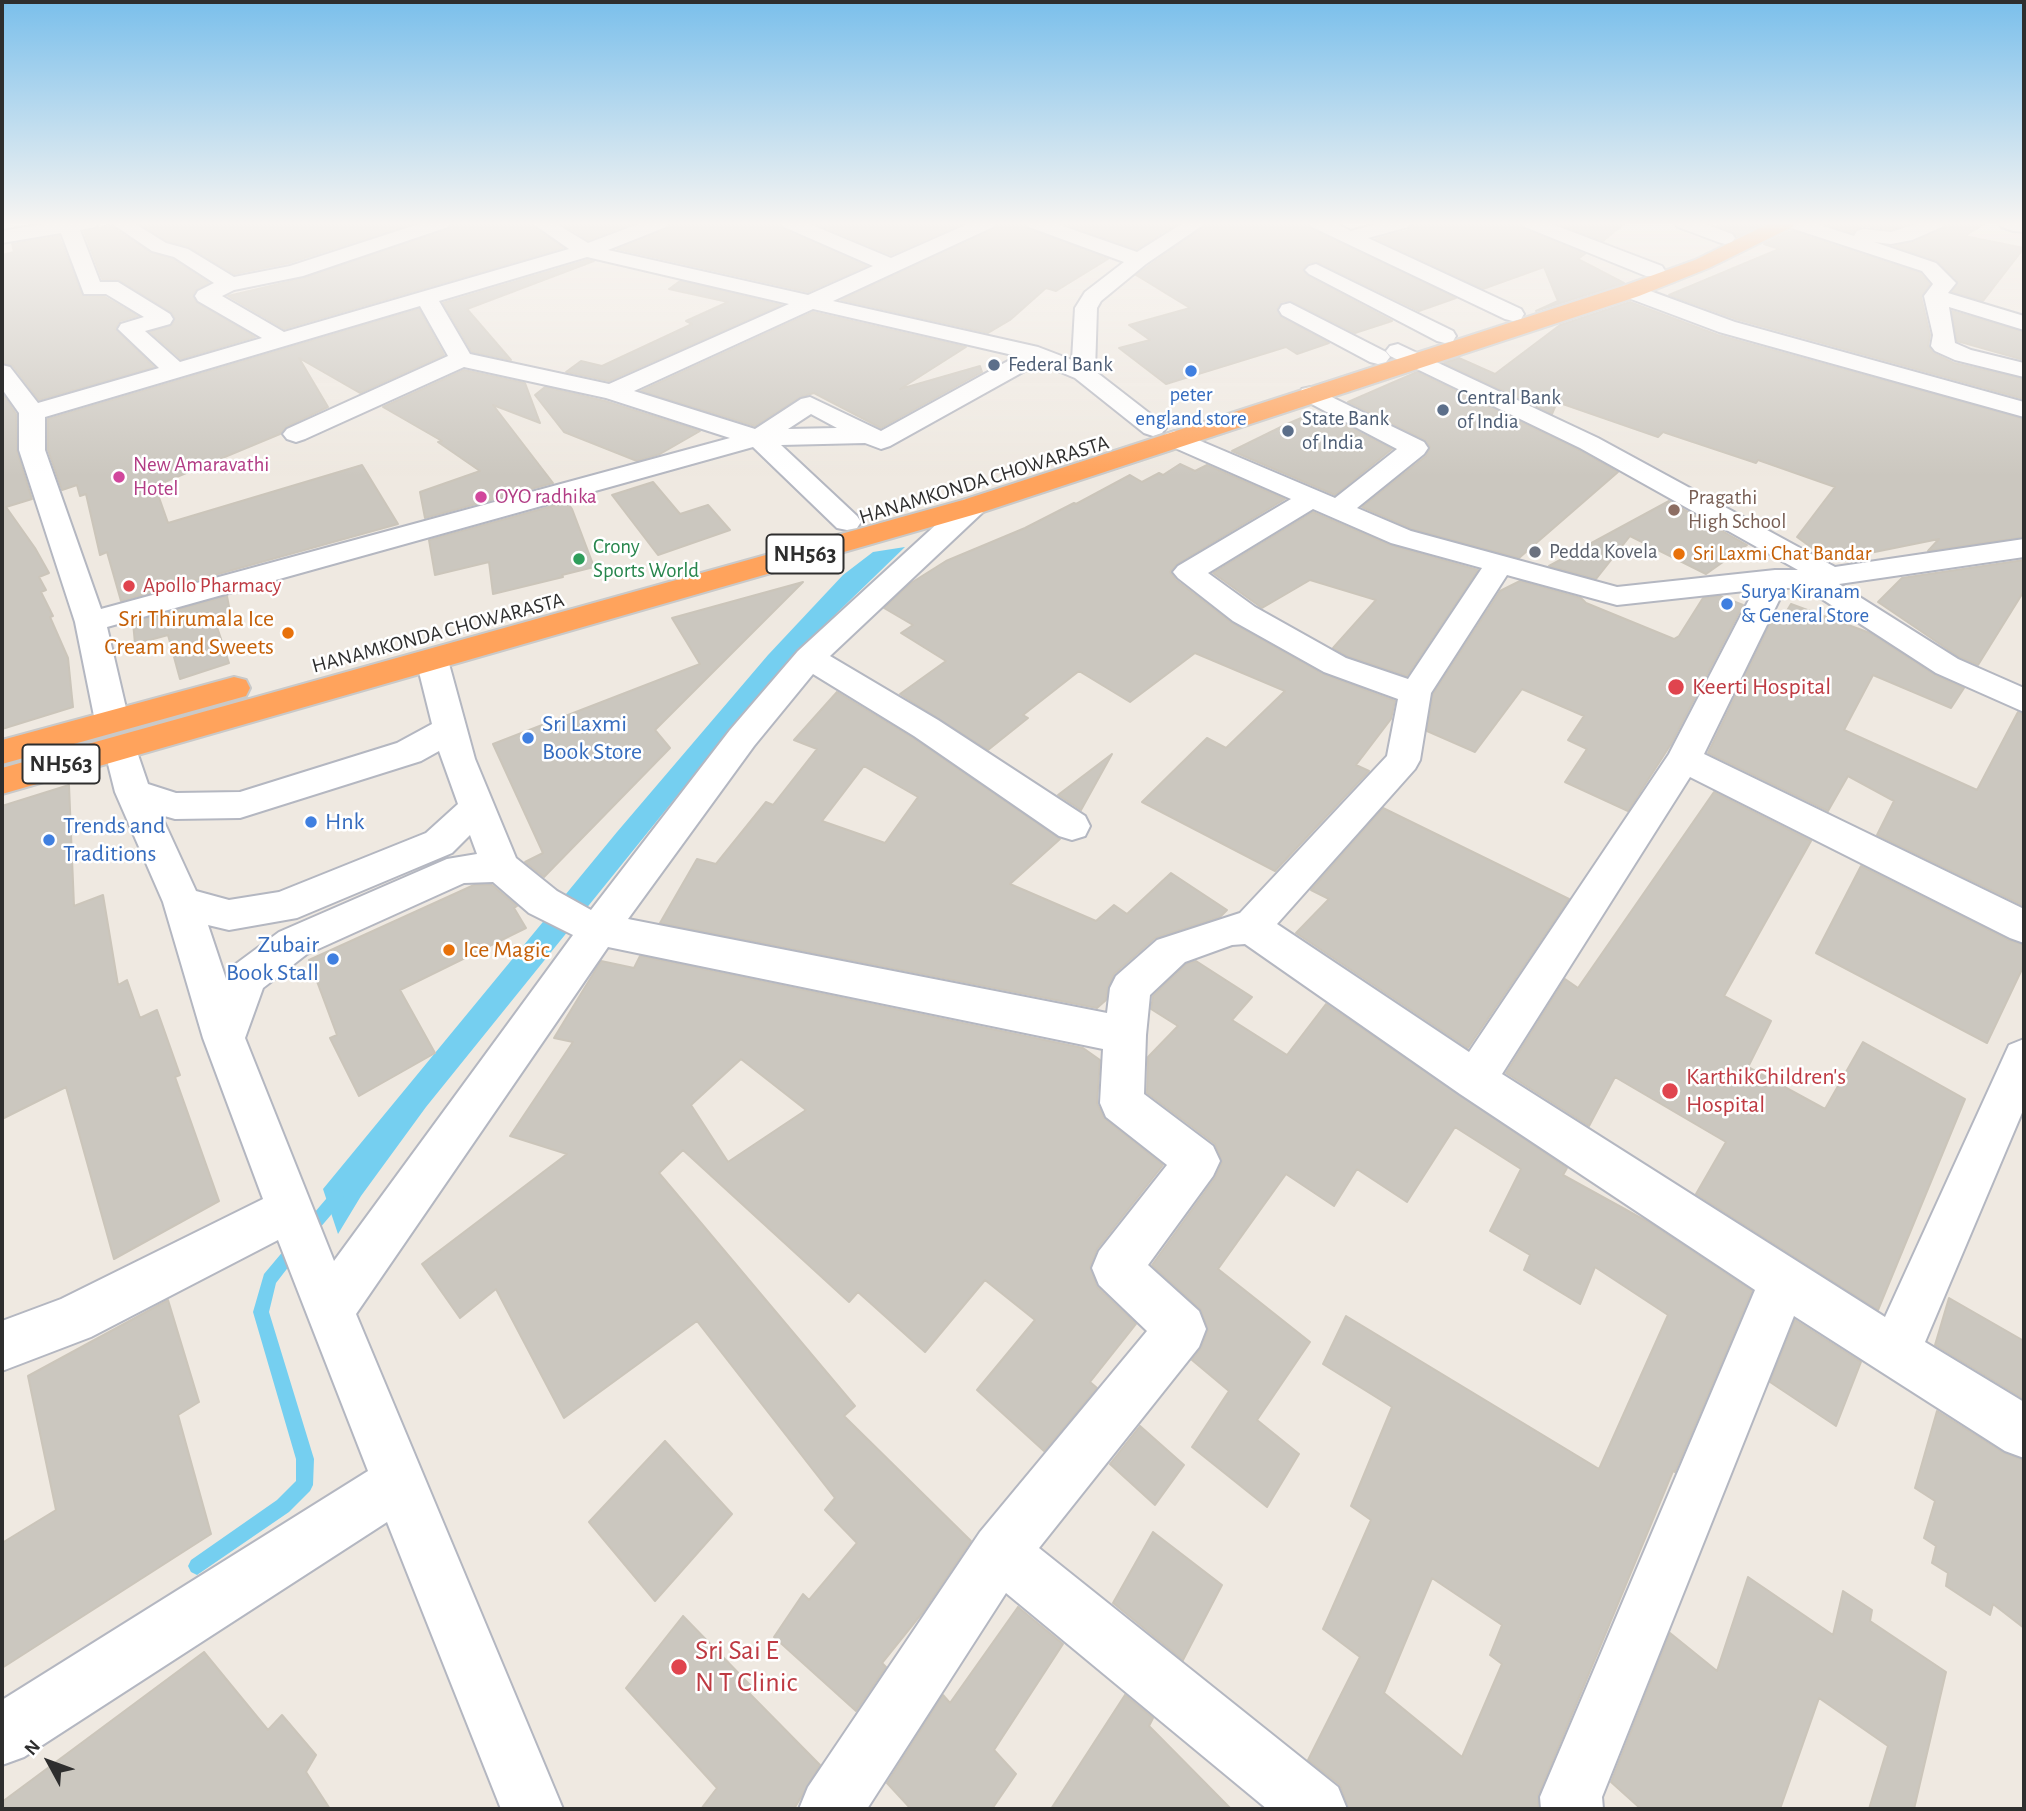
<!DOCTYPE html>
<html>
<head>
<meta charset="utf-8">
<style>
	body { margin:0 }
	#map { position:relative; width:2026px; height:1811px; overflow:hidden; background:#efe9e1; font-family:"Alegreya Sans",sans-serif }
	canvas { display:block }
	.frame { position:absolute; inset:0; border:4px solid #2e2e2e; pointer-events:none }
	.north { position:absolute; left:14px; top:1727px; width:70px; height:70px; -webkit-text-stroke:5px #fff; paint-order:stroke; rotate:311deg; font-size:19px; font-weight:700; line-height:28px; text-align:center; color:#2e2e2e }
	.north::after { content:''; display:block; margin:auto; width:24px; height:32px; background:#2e2e2e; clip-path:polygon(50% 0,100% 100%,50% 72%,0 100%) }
</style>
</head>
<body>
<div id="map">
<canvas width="2026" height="1811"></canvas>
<div class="frame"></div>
<div class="north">N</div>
</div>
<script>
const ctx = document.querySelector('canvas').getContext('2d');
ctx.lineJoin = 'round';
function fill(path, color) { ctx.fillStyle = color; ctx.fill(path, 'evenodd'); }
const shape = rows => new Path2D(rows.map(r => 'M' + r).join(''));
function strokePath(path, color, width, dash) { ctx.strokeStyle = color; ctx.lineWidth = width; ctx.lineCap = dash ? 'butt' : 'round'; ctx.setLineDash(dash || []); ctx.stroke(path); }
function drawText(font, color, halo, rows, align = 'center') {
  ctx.font = font + ' "Alegreya Sans",sans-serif'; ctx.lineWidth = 5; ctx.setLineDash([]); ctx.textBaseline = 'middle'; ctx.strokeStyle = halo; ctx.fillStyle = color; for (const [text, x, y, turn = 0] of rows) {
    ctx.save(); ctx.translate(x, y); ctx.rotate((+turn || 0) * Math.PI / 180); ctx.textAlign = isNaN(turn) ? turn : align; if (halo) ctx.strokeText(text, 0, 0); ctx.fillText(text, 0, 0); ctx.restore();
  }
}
const water = shape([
	[905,547,808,641,719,744,426,1107,361,1196,338,1234,323,1189,617,832,768,655,843,575,873,552]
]);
const stream = shape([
	[337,1190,342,1192,344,1197,342,1202,313,1236,308,1238,303,1236,300,1231,303,1226,332,1192,337,1190],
	[295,1241,300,1243,303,1248,276,1283,269,1312,314,1459,313,1485,310,1491,289,1512,197,1575,191,1572,188,1566,191,1560,277,1500,296,1481,296,1459,253,1312,264,1274,290,1243,295,1241]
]);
const building = shape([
	[139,223,414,223,289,263,234,274,189,247,167,241,139,223],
	[454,223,530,223,563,248,284,329,228,296,304,278,449,229,454,223],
	[560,223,634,223,588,240,560,223],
	[672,223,778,223,783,229,867,266,808,292,617,249,667,229,672,223],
	[813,223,964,223,891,255,813,223],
	[999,223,1023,223,1028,229,1108,259,1056,291,1046,288,1010,320,988,333,841,300,994,229,999,223],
	[1061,223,1178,223,1137,249,1061,223],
	[1208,223,1306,223,1311,229,1456,298,1419,311,1317,262,1308,263,1302,270,1308,276,1392,321,1355,333,1291,301,1281,302,1277,309,1281,317,1329,343,1297,354,1286,347,1166,384,1119,348,1150,340,1129,325,1190,308,1136,275,1208,223],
	[1414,223,1519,223,1524,229,1585,254,1578,259,1624,283,1536,311,1558,301,1544,267,1483,289,1376,239,1409,230,1414,223],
	[1556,223,1625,223,1603,241,1556,223],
	[1719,223,1765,223,1738,236,1718,226,1719,223],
	[1822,223,1911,223,1891,229,1863,226,1853,233,1822,223],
	[1948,223,1985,223,1965,236,2024,248,1983,301,1952,292,1958,281,1937,261,1894,246,1913,242,1943,229,1948,223],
	[109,225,151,253,173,259,209,283,196,290,193,295,196,302,255,337,181,359,150,332,172,325,175,318,171,312,119,280,102,279,84,232,109,225],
	[1791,231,1920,273,1930,284,1921,297,1930,335,1928,346,1933,353,1954,363,2024,379,2024,399,1736,319,1669,295,1779,249,1764,244,1791,231],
	[59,236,82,295,105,297,138,316,120,321,115,329,154,367,39,400,12,365,2,363,2,255,14,252,12,244,59,236],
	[587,260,594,261,467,309,511,360,472,352,443,303,587,260],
	[680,281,781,305,609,381,566,372,581,361,602,366,692,324,686,321,728,302,669,289,680,281],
	[1630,302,1718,335,2024,419,2024,537,1928,551,1939,539,1830,561,1797,537,1835,487,1758,460,1756,463,1663,432,1658,437,1557,402,1552,414,1444,363,1459,358,1495,374,1560,325,1630,302],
	[419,309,444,355,360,393,299,358,328,407,286,427,280,434,155,486,168,523,362,465,398,524,121,601,107,552,100,555,86,494,80,496,77,485,62,490,48,450,48,419,419,309],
	[1952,311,2024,332,2024,360,1957,341,1952,311],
	[813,312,966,347,900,389,980,366,982,372,881,428,814,393,800,397,755,426,641,391,813,312],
	[464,370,525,383,540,423,493,405,553,483,425,518,420,492,480,471,438,442,442,441,383,407,464,370],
	[1417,372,1579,450,1618,472,1519,558,1412,529,1362,507,1426,456,1430,447,1425,440,1348,402,1417,372],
	[545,387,605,401,700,431,660,454,637,461,564,432,535,395,545,387],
	[2,393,16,414,17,451,32,499,6,507,35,548,49,573,39,577,46,590,41,592,53,616,50,617,68,658,73,707,2,729,2,393],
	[1324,414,1392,449,1335,495,1232,451,1287,424,1306,416,1313,419,1324,414],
	[1180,464,1195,471,1207,465,1285,499,1177,564,1170,572,1176,580,1232,623,1323,674,1395,701,1391,719,1356,765,1369,771,1275,871,1142,802,1207,738,1226,748,1285,691,1195,653,1130,702,1079,671,1023,715,1028,718,988,750,900,694,946,661,901,633,913,625,884,608,911,583,946,561,1025,528,1074,503,1076,504,1130,475,1142,482,1159,473,1163,475,1180,464],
	[653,482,680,514,708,505,730,530,658,555,612,495,653,482],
	[1669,501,1747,545,1706,574,1630,536,1596,579,1549,566,1669,501],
	[567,502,572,509,594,567,562,575,563,577,493,594,489,562,435,575,429,540,567,502],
	[1313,512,1390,545,1478,570,1407,676,1347,656,1333,648,1376,600,1310,580,1262,608,1213,573,1313,512],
	[2024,560,2024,591,1978,665,1959,657,1878,602,1902,578,2024,560],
	[1520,581,1581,598,1586,603,1674,639,1679,636,1703,598,1720,596,1743,605,1671,744,1628,811,1565,782,1587,749,1568,740,1584,716,1522,689,1475,752,1427,731,1433,694,1500,591,1520,581],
	[803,582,655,730,670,748,544,877,525,862,543,853,493,744,700,664,672,618,803,582],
	[227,596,231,617,215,621,229,663,180,679,168,635,135,644,133,622,227,596],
	[1791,604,1870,633,1935,675,1964,688,1951,708,1873,675,1844,730,1977,790,2018,712,2024,715,2024,906,1877,835,1894,801,1848,776,1828,811,1708,753,1774,616,1782,619,1791,604],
	[837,692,913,738,1060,839,1010,884,1096,921,1114,905,1127,914,1171,873,1227,910,1220,917,1155,938,1114,974,1108,987,1106,1000,1097,1008,660,923,697,859,716,864,766,802,773,805,817,749,794,740,837,692],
	[864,766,918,797,885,843,822,821,864,766],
	[1112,754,1081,810,1058,795,1112,754],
	[69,785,74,906,103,895,118,985,127,980,140,1018,157,1010,180,1075,175,1077,219,1201,114,1259,66,1087,2,1119,2,806,69,785],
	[1714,792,1811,841,1724,996,1771,1021,1748,1067,1825,1109,1863,1042,1965,1099,1878,1310,1696,1194,1726,1142,1615,1077,1589,1126,1506,1073,1565,979,1578,988,1714,792],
	[1383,808,1569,899,1468,1048,1296,933,1329,899,1311,890,1383,808],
	[1861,866,2009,940,2024,945,2024,965,1987,1043,1816,953,1861,866],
	[474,885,492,885,517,906,514,908,526,928,400,990,435,1053,359,1096,330,1038,337,1035,309,960,474,885],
	[640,956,1083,1048,1100,1060,1097,1103,1104,1118,1163,1165,1097,1249,1090,1267,1097,1287,1136,1324,1090,1382,1097,1388,1044,1451,977,1390,1035,1320,985,1280,925,1352,858,1292,849,1302,683,1150,659,1173,855,1406,844,1416,971,1541,923,1612,882,1663,886,1667,856,1711,774,1637,803,1594,809,1600,857,1543,825,1510,835,1498,697,1321,564,1418,496,1289,460,1318,422,1264,567,1154,510,1136,573,1042,554,1038,601,961,634,968,640,956],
	[741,1059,806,1110,728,1162,691,1105,741,1059],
	[1196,961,1252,997,1232,1020,1287,1055,1326,1004,1567,1168,1563,1175,1650,1223,1752,1291,1675,1472,1673,1471,1538,1796,1538,1809,1349,1809,1340,1785,1308,1760,1360,1657,1323,1629,1371,1520,1351,1506,1392,1407,1323,1364,1346,1316,1599,1469,1668,1315,1595,1267,1580,1304,1524,1270,1530,1255,1490,1231,1521,1169,1455,1127,1407,1202,1357,1169,1334,1206,1286,1174,1218,1269,1310,1342,1257,1420,1299,1454,1267,1507,1192,1447,1229,1391,1192,1360,1201,1348,1208,1330,1201,1310,1152,1265,1215,1178,1222,1162,1215,1144,1147,1093,1148,1057,1178,1026,1151,1009,1153,996,1186,964,1196,961],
	[1432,1578,1502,1625,1490,1655,1502,1664,1462,1757,1384,1693,1432,1578],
	[1949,1298,2024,1341,2024,1399,1935,1345,1949,1298],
	[168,1300,199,1402,178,1415,211,1534,2,1668,2,1543,56,1510,28,1376,168,1300],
	[1795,1320,1861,1362,1836,1426,1770,1382,1795,1320],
	[1937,1411,2004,1453,2024,1460,2024,1628,1993,1604,1990,1615,1946,1586,1948,1573,1932,1563,1936,1546,1924,1538,1935,1501,1915,1488,1937,1411],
	[1140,1426,1184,1465,1155,1505,1110,1464,1140,1426],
	[665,1441,732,1514,655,1601,589,1522,665,1441],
	[1153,1532,1222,1585,1183,1660,1113,1603,1153,1532],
	[1748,1577,1833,1635,1843,1591,1872,1610,1870,1621,1946,1672,1914,1809,1869,1809,1888,1746,1819,1698,1780,1809,1641,1809,1611,1782,1670,1633,1717,1671,1748,1577],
	[1018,1607,1063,1644,994,1750,1016,1774,992,1809,911,1809,887,1783,943,1695,950,1703,1018,1607],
	[683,1616,753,1688,749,1693,820,1765,794,1809,701,1809,717,1788,626,1688,683,1616],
	[204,1652,268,1730,282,1715,316,1755,306,1772,330,1809,2,1809,2,1802,204,1652],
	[1125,1695,1153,1718,1149,1726,1231,1809,1051,1809,1125,1695]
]);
const minor = shape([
	[50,223,98,223,95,227,80,230,100,282,118,282,170,314,173,319,170,324,145,331,180,362,262,338,198,301,195,296,198,291,214,283,174,257,152,251,111,223,134,223,166,243,188,249,234,277,290,266,422,223,451,223,448,227,303,276,234,290,222,296,284,332,569,249,532,223,555,223,588,243,641,223,669,223,666,227,608,250,808,295,873,266,784,227,781,223,807,223,891,258,970,223,996,223,993,227,833,301,1038,347,1072,360,1075,308,1085,292,1124,262,1029,227,1026,223,1054,223,1137,252,1183,223,1206,223,1146,264,1101,301,1097,308,1095,371,1162,423,1166,428,1162,433,1153,436,1144,433,1075,378,1039,363,890,446,881,449,865,443,781,445,857,516,861,522,857,528,847,530,837,528,753,447,107,627,129,721,124,729,112,732,100,729,95,721,75,622,19,450,19,413,2,389,2,365,10,367,38,403,159,368,118,329,121,324,144,317,106,294,84,294,61,233,2,243,2,231,50,223],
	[587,257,789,304,609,384,470,354,439,301,587,257],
	[420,306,448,356,287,429,283,434,287,439,296,442,305,439,464,367,606,398,730,438,101,609,45,450,45,417,420,306],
	[813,309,1017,356,881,431,810,397,801,399,755,429,634,391,813,309],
	[811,414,837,428,788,429,811,414],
	[1309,223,1335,223,1351,231,1380,223,1411,223,1408,227,1368,238,1521,309,1524,314,1521,319,1513,321,1505,319,1312,227,1309,223],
	[1522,223,1549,223,1662,266,1665,271,1662,276,1646,276,1525,227,1522,223],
	[1675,223,1703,223,1732,234,1735,238,1732,242,1725,244,1718,242,1678,227,1675,223],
	[1785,223,1814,223,1854,236,1857,231,1864,229,1891,232,1919,223,1945,223,1942,227,1912,240,1891,244,1874,242,1936,263,1956,283,1948,293,2024,316,2024,330,1949,307,1955,343,1971,350,2024,363,2024,377,1955,360,1935,351,1931,346,1933,335,1924,296,1933,284,1922,271,1788,227,1785,223],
	[1999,223,2024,223,2024,232,2013,231,2002,227,1999,223],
	[1316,264,1453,331,1456,336,1453,341,1445,343,1437,341,1309,274,1305,270,1309,266,1316,264],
	[1631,284,1735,322,2024,402,2024,417,1719,332,1623,296,1620,291,1623,286,1631,284],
	[1290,303,1386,352,1390,357,1386,362,1378,364,1370,362,1282,315,1279,310,1282,305,1290,303],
	[1398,344,1598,438,1835,567,2024,539,2024,557,1839,584,1958,659,2024,688,2024,712,1936,673,1805,588,1785,588,1704,754,2024,909,2024,943,2010,938,1690,777,1502,1074,1885,1317,2009,1045,2024,1039,2024,1108,1925,1342,2024,1402,2024,1458,2005,1451,1794,1316,1602,1797,1603,1809,1541,1809,1540,1797,1755,1290,1460,1094,1245,944,1232,945,1185,962,1150,995,1146,1035,1144,1094,1213,1146,1220,1161,1213,1176,1148,1265,1199,1311,1206,1329,1199,1347,1039,1548,1338,1787,1347,1809,1267,1809,1006,1593,867,1809,799,1809,808,1787,980,1532,1147,1331,1099,1285,1092,1268,1099,1251,1167,1165,1106,1117,1100,1103,1103,1049,608,947,356,1314,563,1809,501,1809,387,1522,24,1757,2,1765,2,1700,368,1471,278,1240,91,1337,2,1371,2,1321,61,1299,263,1199,203,1038,163,902,115,792,104,748,109,740,121,736,133,740,148,784,176,793,240,792,397,743,432,724,416,660,421,653,432,650,443,653,448,660,475,759,516,858,557,891,591,910,730,730,798,651,963,500,973,498,983,500,987,506,983,512,830,656,938,720,1085,816,1090,826,1085,836,1072,840,1059,836,914,736,813,674,754,746,628,919,1107,1013,1110,988,1116,976,1157,940,1240,913,1387,756,1398,699,1324,672,1233,621,1178,578,1173,572,1178,566,1291,499,1166,444,1162,439,1166,434,1175,431,1184,434,1335,498,1397,449,1302,399,1299,394,1302,389,1311,387,1424,442,1428,448,1424,454,1357,508,1411,531,1617,587,1775,570,1798,570,1580,448,1390,356,1386,351,1390,346,1398,344],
	[1313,509,1391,543,1482,568,1408,679,1346,658,1255,607,1208,573,1313,509],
	[1507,575,1617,605,1754,590,1669,754,1469,1052,1277,924,1415,769,1420,760,1431,693,1507,575],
	[439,751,458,804,426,833,279,892,229,900,196,891,161,815,175,819,240,818,421,761,439,751],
	[470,835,477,854,447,859,279,932,233,966,226,979,208,925,229,930,297,918,452,853,470,835],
	[493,882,529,913,573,935,334,1261,245,1038,263,988,307,954,464,883,493,882]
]);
const highway = shape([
	[1770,223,1795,223,1792,227,1709,268,1639,296,983,512,2,794,2,768,963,500,1623,286,1695,260,1770,223],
	[234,677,246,680,250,688,246,696,2,764,2,740,234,677]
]);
const markers = [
	[994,365,7,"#5c6f8a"],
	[1191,371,7,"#3f7fe0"],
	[1443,410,7,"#5c6f8a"],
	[1288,431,7,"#5c6f8a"],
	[119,477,7,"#d1479c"],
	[481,497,7,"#d1479c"],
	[1674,510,7,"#8d6e63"],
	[1535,552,7,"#6b7280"],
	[1679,554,7,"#e8710a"],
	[579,559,7,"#2e9e5b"],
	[129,586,7,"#e0444e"],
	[1727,604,7,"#3f7fe0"],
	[288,633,7,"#e8710a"],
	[1676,687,9,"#e0444e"],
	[528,738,7,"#3f7fe0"],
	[311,822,7,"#3f7fe0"],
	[49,840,7,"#3f7fe0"],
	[449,950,7,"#e8710a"],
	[333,959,7,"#3f7fe0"],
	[1670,1091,9,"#e0444e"],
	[679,1667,9,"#e0444e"]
];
const farServicenames = [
	["Federal Bank",1008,365],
	["Central Bank",1457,398],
	["of India",1457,422],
	["State Bank",1302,419],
	["of India",1302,443]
];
const farShopnames = [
	["peter",1191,395],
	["england store",1191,419],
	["Surya Kiranam",1741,592,"left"],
	["& General Store",1741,616,"left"]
];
const farHotelnames = [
	["New Amaravathi",133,465],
	["Hotel",133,489],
	["OYO radhika",495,497]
];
const farStreetnames = [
	["HANAMKONDA CHOWARASTA",984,480,-17],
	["HANAMKONDA CHOWARASTA",438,633,-15]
];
const farEducationnames = [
	["Pragathi",1688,498],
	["High School",1688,522]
];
const farLeisurenames = [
	["Crony",593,547],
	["Sports World",593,571]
];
const farWorshipnames = [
	["Pedda Kovela",1549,552]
];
const farFoodnames = [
	["Sri Laxmi Chat Bandar",1693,554]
];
const farHealthnames = [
	["Apollo Pharmacy",143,586]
];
const shields = [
	[805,554,77],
	[61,764,77]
];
const shieldNames = [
	["NH563",805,554],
	["NH563",61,764]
];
const foodNames = [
	["Sri Thirumala Ice",274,619],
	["Cream and Sweets",274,647],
	["Ice Magic",463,950,"left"]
];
const healthNames = [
	["Keerti Hospital",1692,687],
	["KarthikChildren's",1686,1077],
	["Hospital",1686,1105]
];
const shopNames = [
	["Sri Laxmi",542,724],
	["Book Store",542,752],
	["Hnk",325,822],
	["Trends and",63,826],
	["Traditions",63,854],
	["Zubair",319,945,"right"],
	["Book Stall",319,973,"right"]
];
const nearHealthnames = [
	["Sri Sai E",695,1651],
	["N T Clinic",695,1683]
];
fill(water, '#75cff0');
fill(stream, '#75cff0');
fill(building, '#cbc7bf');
strokePath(building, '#cbc5ba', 2);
strokePath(minor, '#b4b7c1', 4);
strokePath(highway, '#c9c9c9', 4);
fill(minor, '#fff');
fill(highway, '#ffa35c');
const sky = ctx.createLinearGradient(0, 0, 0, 476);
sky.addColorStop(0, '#7abfeb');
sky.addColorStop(0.47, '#f8f5f2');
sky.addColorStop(1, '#f8f5f200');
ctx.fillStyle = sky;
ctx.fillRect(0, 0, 2026, 476);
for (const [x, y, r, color] of markers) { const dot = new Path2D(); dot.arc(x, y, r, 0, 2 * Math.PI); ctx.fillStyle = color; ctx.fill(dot); strokePath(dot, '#fff', 2.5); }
drawText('21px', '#4e5e75', '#fff', farServicenames, 'left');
drawText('21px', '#366cbe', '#fff', farShopnames);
drawText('21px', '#b23c85', '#fff', farHotelnames, 'left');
drawText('21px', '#2e2e2e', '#fff', farStreetnames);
drawText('21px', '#785e54', '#fff', farEducationnames, 'left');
drawText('21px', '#27864d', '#fff', farLeisurenames, 'left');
drawText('21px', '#5b616d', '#fff', farWorshipnames, 'left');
drawText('21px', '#c56008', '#fff', farFoodnames, 'left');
drawText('21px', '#be3a42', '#fff', farHealthnames, 'left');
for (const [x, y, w] of shields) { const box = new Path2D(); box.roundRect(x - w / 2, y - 19.5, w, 39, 5); ctx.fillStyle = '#fff'; ctx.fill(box); strokePath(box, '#2e2e2e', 2); }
drawText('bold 23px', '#2e2e2e', null, shieldNames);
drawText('24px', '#c56008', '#fff', foodNames, 'right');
drawText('24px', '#be3a42', '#fff', healthNames, 'left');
drawText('24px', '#366cbe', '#fff', shopNames, 'left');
drawText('28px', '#be3a42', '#fff', nearHealthnames, 'left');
</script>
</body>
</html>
